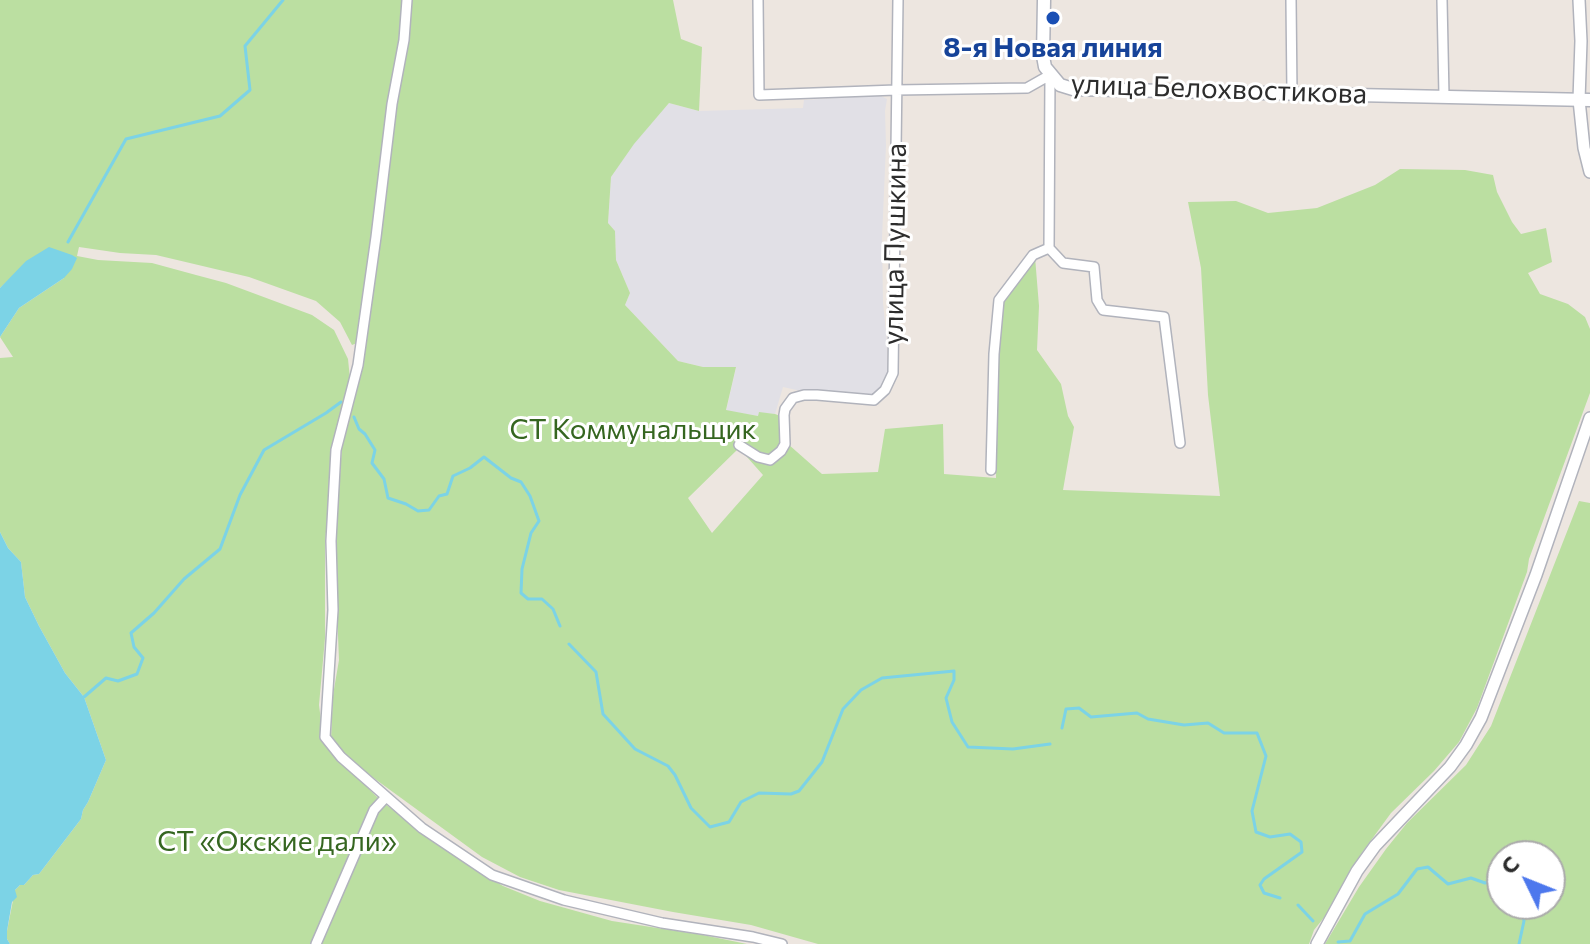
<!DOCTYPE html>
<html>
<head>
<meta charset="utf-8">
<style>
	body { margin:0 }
	#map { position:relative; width:1590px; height:944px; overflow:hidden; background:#ede6e0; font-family:Commissioner,sans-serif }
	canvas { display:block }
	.north { position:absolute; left:1486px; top:840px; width:80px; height:80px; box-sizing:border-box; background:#fff; border:2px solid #ababab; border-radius:50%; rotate:313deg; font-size:22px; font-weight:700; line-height:32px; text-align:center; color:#2d2d2d }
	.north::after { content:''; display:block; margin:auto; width:28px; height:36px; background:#4d78ed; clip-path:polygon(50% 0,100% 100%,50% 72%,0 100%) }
</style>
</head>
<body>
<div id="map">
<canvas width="1590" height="944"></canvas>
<div class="north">С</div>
</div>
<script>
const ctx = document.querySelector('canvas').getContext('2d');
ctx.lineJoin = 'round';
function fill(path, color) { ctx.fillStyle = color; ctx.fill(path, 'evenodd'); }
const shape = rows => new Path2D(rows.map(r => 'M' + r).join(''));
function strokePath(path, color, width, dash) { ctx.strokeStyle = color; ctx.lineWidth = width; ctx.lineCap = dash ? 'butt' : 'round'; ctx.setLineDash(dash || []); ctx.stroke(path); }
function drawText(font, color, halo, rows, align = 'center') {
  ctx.font = font + ' Commissioner,sans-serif'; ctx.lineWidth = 6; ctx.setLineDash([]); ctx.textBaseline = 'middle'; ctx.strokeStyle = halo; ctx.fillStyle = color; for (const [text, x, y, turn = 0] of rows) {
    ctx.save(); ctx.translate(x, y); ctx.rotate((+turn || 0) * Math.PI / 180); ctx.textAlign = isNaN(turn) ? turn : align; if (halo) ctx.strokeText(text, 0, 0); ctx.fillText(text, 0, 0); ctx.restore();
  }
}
const industrial = shape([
	[879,95,887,99,885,111,886,145,882,238,883,303,887,342,887,377,883,388,870,398,810,393,783,387,775,414,759,413,758,416,726,411,736,368,703,367,678,361,625,305,630,293,616,260,615,231,608,223,611,177,633,144,669,103,699,111,803,108,804,100]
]);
const green = shape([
	[0,0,404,0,402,31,357,343,352,345,340,322,316,301,249,277,156,255,120,253,79,247,77,256,98,260,152,263,196,275,226,283,312,315,334,330,348,359,350,379,333,447,325,543,325,638,319,705,324,744,381,801,469,865,503,886,540,901,612,921,703,935,747,944,10,944,7,939,7,931,15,890,20,885,24,885,33,875,39,874,81,819,83,810,88,802,106,760,84,697,65,673,39,626,25,597,21,562,8,548,0,532,0,358,13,357,0,337,19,308,64,278,9,280,0,288],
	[412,0,673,0,681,39,702,47,699,111,669,103,634,144,611,177,608,223,615,231,616,260,630,293,625,305,678,361,703,367,736,367,726,410,758,416,759,412,775,414,788,419,788,444,822,474,878,472,885,429,943,424,944,474,996,478,997,370,1002,305,1008,293,1035,257,1039,306,1037,350,1061,384,1068,416,1074,427,1063,490,1220,496,1208,395,1201,268,1188,202,1236,201,1268,213,1317,208,1375,185,1400,169,1465,170,1493,175,1497,192,1512,222,1521,234,1546,228,1552,262,1528,273,1540,294,1568,304,1585,317,1590,329,1590,393,1529,559,1527,572,1477,708,1459,742,1434,771,1391,813,1361,854,1326,915,1314,930,1309,944,818,944,751,925,673,912,559,890,520,877,482,857,349,760,331,739,333,695,339,660,336,586,337,517,342,446,361,356,390,140,404,65],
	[739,448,763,475,712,533,688,498],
	[1579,501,1590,503,1590,944,1325,944,1359,887,1386,849,1407,823,1466,765,1491,726],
	[1502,856,1550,856,1550,904,1502,904]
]);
const water = shape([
	[49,247,72,255,77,258,72,269,64,278,19,308,0,337,0,288,26,261],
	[0,532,8,548,21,562,25,597,39,626,65,673,84,697,106,760,88,802,83,810,81,819,39,874,33,875,24,885,20,885,15,890,17,897,12,902,7,931,7,939,10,944,0,944]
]);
const stream = shape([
	[68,242,126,139,220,116,250,90,245,46,283,0],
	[354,417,359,429,365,434,375,450,372,463,384,479,388,498,406,504,418,511,429,510,439,496,447,494,453,476,470,468,484,457,511,478,521,482,530,496,539,521,531,533,522,569,521,593,528,599,542,599,553,609,560,626],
	[569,644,596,672,603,714,635,749,668,766,675,775,691,808,710,827,729,822,741,802,759,793,791,794,799,791,822,762,843,709,861,690,882,678,954,671,954,680,946,698,952,722,968,747,1013,749,1050,744],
	[84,697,106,678,118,681,137,674,143,658,134,647,131,633,154,613,184,579,220,549,240,495,264,450,326,413,341,402],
	[1062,728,1066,709,1079,708,1091,717,1137,713,1148,719,1184,725,1208,723,1224,733,1257,733,1266,756,1252,811,1256,832,1270,837,1290,834,1301,842,1302,852,1264,879,1260,885,1264,893,1280,898],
	[1298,905,1313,921],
	[1338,942,1350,941,1365,914,1398,894,1417,869,1428,867,1448,884,1471,878,1485,883,1502,879],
	[1519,944,1524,921,1520,904]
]);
const minor = shape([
	[407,0,404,40,392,104,376,237,358,365,336,450,331,541,333,610,325,737,341,757,422,828,492,875,564,900,662,923,753,937,782,944],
	[758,0,759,95,896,90,1027,88,1050,75],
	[1291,0,1292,93],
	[1442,0,1444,96],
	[1050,75,1049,248,1063,263,1094,267,1097,300,1103,310,1164,317,1180,443],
	[739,445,758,457,770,460,781,451,785,444,784,415,785,409,793,398,804,395,817,395,874,400,885,390,893,373,898,0],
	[991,470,994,354,999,300,1033,255,1049,248],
	[316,944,374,810,386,797]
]);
const tertiary = shape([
	[1579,0,1581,41,1579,100,1584,148,1590,172],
	[1317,944,1357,871,1375,846,1450,767,1466,745,1481,718,1536,575,1590,418]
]);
const secondary = shape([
	[1044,0,1043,56,1045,67,1060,85,1073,89,1590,100]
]);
const markers = [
	[1053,18,8,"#1a4fb4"]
];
const transitNames = [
	["8-я Новая линия",1053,48]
];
const streetNames = [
	["улица Белохвостикова",1219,89,2],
	["улица Пушкина",895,244,-89]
];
const parkNames = [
	["СТ Коммунальщик",633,430],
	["СТ «Окские дали»",277,842]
];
fill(industrial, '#e1e0e6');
fill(green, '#bbdfa1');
fill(water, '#7cd3e6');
strokePath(stream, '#7cd3e6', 3);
strokePath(minor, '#b1b3bc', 12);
strokePath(tertiary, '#b1b3bc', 14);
strokePath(secondary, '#b1b3bc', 15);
strokePath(minor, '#fff', 9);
strokePath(tertiary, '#fff', 11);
strokePath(secondary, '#fff', 12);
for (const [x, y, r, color] of markers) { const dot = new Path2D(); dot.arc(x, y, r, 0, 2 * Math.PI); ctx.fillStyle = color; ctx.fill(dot); strokePath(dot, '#fff', 3); }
drawText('bold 28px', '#164399', '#fff', transitNames);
drawText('28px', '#2d2d2d', '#fff', streetNames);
drawText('28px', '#356620', '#fff', parkNames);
</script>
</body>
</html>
